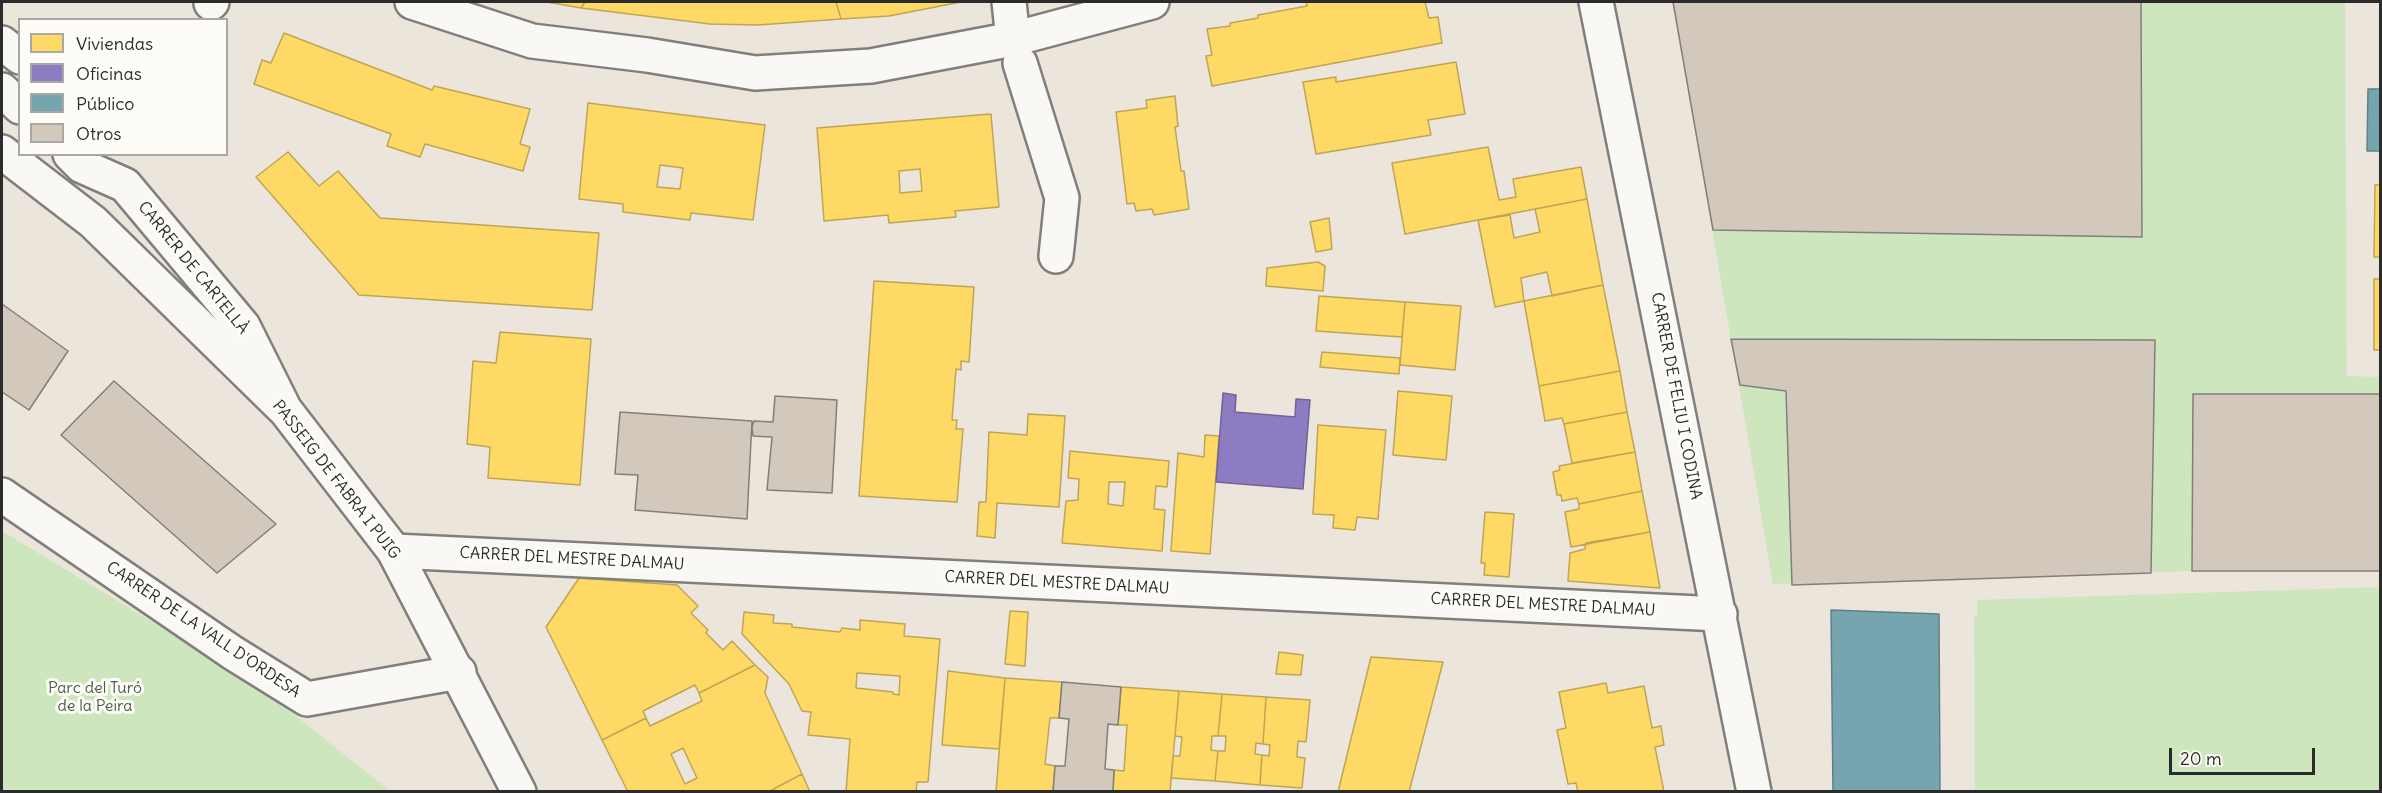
<!DOCTYPE html>
<html>
<head>
<meta charset="utf-8">
<style>
	body { margin:0 }
	#map { position:relative; width:2382px; height:793px; overflow:hidden; background:#ebe5dc; font-family:Delius,sans-serif }
	canvas { display:block }
	.frame { position:absolute; inset:0; border:3px solid #2b2b2b; pointer-events:none }
	.legend { position:absolute; left:18px; top:18px; width:210px; height:138px; box-sizing:border-box; background:#fdfcf7; border:2px solid #a9a8a5; margin:0; padding:8px 10px; list-style:none; font-size:18px; color:#2b2b2b }
	.legend li { display:flex; align-items:center; gap:12px; height:30px }
	.legend b { width:30px; border:2px solid #a9a8a5 }
	.scale { position:absolute; left:2169px; top:748px; width:146px; height:27px; box-sizing:border-box; border:3px solid #2b2b2b; border-top:0; padding-left:8px; font-size:18px; line-height:21px; white-space:nowrap; color:#2b2b2b; -webkit-text-stroke:4px #fdfcf7; paint-order:stroke }
</style>
</head>
<body>
<div id="map">
<canvas width="2382" height="793"></canvas>
<div class="frame"></div>
<ul class="legend">
<li><b style="height:16px;background:#ffd966"></b>Viviendas</li>
<li><b style="height:16px;background:#8e7cc3"></b>Oficinas</li>
<li><b style="height:16px;background:#76a5af"></b>Público</li>
<li><b style="height:16px;background:#d2c8bc"></b>Otros</li>
</ul>
<div class="scale">20 m</div>
</div>
<script>
const ctx = document.querySelector('canvas').getContext('2d');
ctx.lineJoin = 'round';
function fill(path, color) { ctx.fillStyle = color; ctx.fill(path, 'evenodd'); }
const shape = rows => new Path2D(rows.map(r => 'M' + r).join(''));
function strokePath(path, color, width, dash) { ctx.strokeStyle = color; ctx.lineWidth = width; ctx.lineCap = dash ? 'butt' : 'round'; ctx.setLineDash(dash || []); ctx.stroke(path); }
function drawText(font, color, halo, rows, align = 'center') {
  ctx.font = font + ' Delius,sans-serif'; ctx.lineWidth = 6; ctx.setLineDash([]); ctx.textBaseline = 'middle'; ctx.strokeStyle = halo; ctx.fillStyle = color; for (const [text, x, y, turn = 0] of rows) {
    ctx.save(); ctx.translate(x, y); ctx.rotate((+turn || 0) * Math.PI / 180); ctx.textAlign = isNaN(turn) ? turn : align; if (halo) ctx.strokeText(text, 0, 0); ctx.fillText(text, 0, 0); ctx.restore();
  }
}
const green = shape([
	[1673,2,2345,2,2347,376,2380,377,2380,571,2192,571,1773,584],
	[2,531,257,685,390,791,2,791],
	[2380,587,2380,791,1975,791,1974,616,1977,616,1977,600]
]);
const homes = shape([
	[547,2,585,2,581,8,547,2],
	[585,2,836,2,841,19,758,25,710,24,581,8,585,2],
	[836,2,961,2,889,16,841,19,836,2],
	[1306,2,1425,2,1429,18,1438,17,1442,43,1212,86,1206,56,1212,55,1207,29,1230,26,1230,23,1258,18,1258,15,1307,6,1306,2],
	[284,33,432,90,434,86,530,109,520,144,530,147,523,171,425,144,420,157,387,146,391,134,254,84,262,60,271,63,284,33],
	[1456,62,1465,114,1428,120,1431,135,1316,154,1303,82,1336,77,1336,82,1456,62],
	[1175,96,1178,126,1175,127,1181,171,1184,171,1189,209,1154,215,1152,209,1136,211,1134,203,1127,204,1116,112,1147,108,1146,100,1175,96],
	[588,103,765,125,753,220,691,213,690,220,623,212,623,204,579,199,588,103],
	[660,165,683,168,680,189,657,187,660,165],
	[991,114,999,207,955,211,956,217,889,223,888,215,824,221,817,128,991,114],
	[920,169,922,191,900,193,899,171,920,169],
	[1488,147,1499,200,1516,197,1513,179,1581,167,1587,199,1405,234,1392,163,1488,147],
	[288,152,319,186,338,171,380,218,599,233,592,310,359,295,256,177,288,152],
	[2375,185,2380,185,2380,257,2374,257,2375,185],
	[1587,199,1603,285,1552,296,1547,272,1521,278,1524,301,1495,307,1478,220,1510,215,1514,238,1540,232,1535,209,1587,199],
	[1329,218,1332,249,1316,252,1310,222,1329,218],
	[1318,262,1325,266,1323,291,1266,286,1267,268,1318,262],
	[2374,279,2380,279,2380,350,2374,350,2374,279],
	[874,281,974,287,969,362,961,361,961,370,956,369,952,420,957,420,956,429,963,429,957,502,859,496,874,281],
	[1603,285,1620,371,1539,386,1524,301,1603,285],
	[1319,296,1405,302,1402,337,1316,331,1319,296],
	[1405,302,1461,306,1455,370,1400,365,1405,302],
	[500,332,591,339,580,485,488,478,490,447,467,444,473,361,496,363,500,332],
	[1322,352,1400,358,1399,374,1320,367,1322,352],
	[1620,371,1627,412,1564,424,1562,418,1545,421,1539,386,1620,371],
	[1398,391,1452,396,1446,460,1393,455,1398,391],
	[1627,412,1635,452,1572,463,1564,424,1627,412],
	[1028,414,1065,416,1059,507,997,503,995,538,977,536,979,502,986,502,989,432,1027,435,1028,414],
	[1318,425,1386,430,1378,519,1357,517,1355,530,1333,528,1334,515,1313,514,1318,425],
	[1205,435,1219,436,1210,554,1171,551,1178,453,1204,457,1205,435],
	[1070,451,1169,461,1167,487,1156,486,1154,509,1165,510,1162,551,1062,543,1066,501,1078,500,1079,479,1068,478,1070,451],
	[1109,482,1125,482,1123,506,1108,504,1109,482],
	[1635,452,1642,491,1579,504,1577,498,1562,501,1561,495,1557,495,1553,472,1560,470,1559,466,1635,452],
	[1642,491,1650,532,1571,547,1565,512,1579,509,1579,504,1642,491],
	[1485,512,1514,514,1509,577,1484,575,1485,563,1481,563,1485,512],
	[1650,532,1660,588,1568,581,1570,553,1585,549,1586,543,1650,532],
	[579,578,677,585,698,606,691,613,708,630,706,633,723,650,732,641,755,665,699,693,695,685,643,711,646,718,602,740,546,627,579,578],
	[1010,611,1028,612,1025,666,1005,664,1010,611],
	[744,612,774,615,773,623,792,624,792,627,840,632,842,628,860,630,860,620,905,624,904,636,940,639,928,782,917,782,916,792,846,792,850,739,808,735,811,712,802,711,789,684,742,634,744,612],
	[857,673,900,676,899,695,893,694,893,692,856,688,857,673],
	[1279,652,1303,655,1301,675,1276,674,1279,652],
	[1371,657,1443,662,1409,792,1338,792,1371,657],
	[755,665,768,677,765,693,802,774,768,792,628,792,602,740,646,718,650,726,702,701,699,693,755,665],
	[683,748,697,778,685,784,671,754,683,748],
	[948,671,1005,678,999,749,942,745,948,671],
	[1005,678,1062,682,1059,718,1050,718,1045,764,1055,766,1053,792,996,792,1005,678],
	[1606,683,1608,693,1644,686,1652,728,1661,726,1664,745,1655,747,1664,792,1578,792,1576,783,1568,784,1557,730,1566,728,1559,692,1606,683],
	[1121,687,1179,691,1170,792,1113,792,1114,770,1124,771,1127,725,1118,725,1121,687],
	[1179,691,1222,694,1218,736,1212,736,1211,750,1218,751,1215,781,1171,778,1173,756,1180,756,1182,737,1175,736,1179,691],
	[1222,694,1266,697,1263,744,1256,743,1255,754,1262,755,1260,785,1215,781,1218,751,1225,751,1226,736,1218,736,1222,694],
	[1266,697,1310,700,1306,742,1298,741,1297,757,1305,758,1302,788,1260,785,1262,755,1269,756,1270,745,1263,744,1266,697],
	[802,774,810,792,768,792,802,774]
]);
const offices = shape([
	[1223,393,1236,395,1235,412,1295,417,1296,399,1310,400,1303,489,1216,482,1223,393]
]);
const public = shape([
	[2368,89,2380,89,2380,151,2367,151,2368,89],
	[1831,610,1939,614,1940,792,1833,792,1831,610]
]);
const building = shape([
	[1673,2,2141,2,2142,237,1713,230,1673,2],
	[2,304,68,351,29,410,2,392,2,304],
	[1731,339,2155,340,2151,573,1792,585,1786,391,1740,385,1731,339],
	[114,381,276,524,217,573,61,435,114,381],
	[2193,394,2380,394,2380,571,2192,571,2193,394],
	[775,396,837,400,832,493,767,490,772,437,753,436,752,427,754,421,773,422,775,396],
	[620,412,752,421,747,519,635,510,638,475,615,474,620,412],
	[1062,682,1121,687,1118,725,1108,724,1105,769,1114,770,1113,792,1053,792,1055,766,1065,766,1069,719,1059,718,1062,682]
]);
const pedestrian = shape([
	[211,3,212,2],
	[1020,63,1062,198,1056,256]
]);
const minor = shape([
	[412,2,532,41,647,55,755,73,871,66,1013,39,1152,2],
	[1009,2,1013,39],
	[1596,2,1754,792],
	[2,43,20,57],
	[2,90,20,107],
	[70,154,82,166,125,185,243,326,283,406],
	[2,495,233,653,307,699,459,672],
	[394,551,1720,614]
]);
const tertiary = shape([
	[2,152,93,222,286,411,394,551,519,792]
]);
const streetNames = [
	["CARRER DE CARTELLÀ",193,268,51],
	["CARRER DE FELIU I CODINA",1676,396,79],
	["PASSEIG DE FABRA I PUIG",336,480,52],
	["CARRER DEL MESTRE DALMAU",572,559,3],
	["CARRER DEL MESTRE DALMAU",1057,583,3],
	["CARRER DEL MESTRE DALMAU",1543,605,3],
	["CARRER DE LA VALL D'ORDESA",203,630,34]
];
const parkNames = [
	["Parc del Turó",95,688],
	["de la Peira",95,706]
];
fill(green, '#cee6be');
fill(homes, '#ffd966');
strokePath(homes, '#bfa554', 1.5);
fill(offices, '#8e7cc3');
strokePath(offices, '#706495', 1.5);
fill(public, '#76a5af');
strokePath(public, '#608087', 1.5);
fill(building, '#d2c8bc');
strokePath(building, '#817f7b', 1.5);
strokePath(pedestrian, '#817f7b', 38);
strokePath(minor, '#817f7b', 38);
strokePath(tertiary, '#817f7b', 38);
strokePath(pedestrian, '#f9f8f5', 33);
strokePath(minor, '#f9f8f5', 33);
strokePath(tertiary, '#f9f8f5', 33);
drawText('16px', '#2b2b2b', '#fdfcf7', streetNames);
drawText('16px', '#4e5a4a', '#fdfcf7', parkNames);
</script>
</body>
</html>
